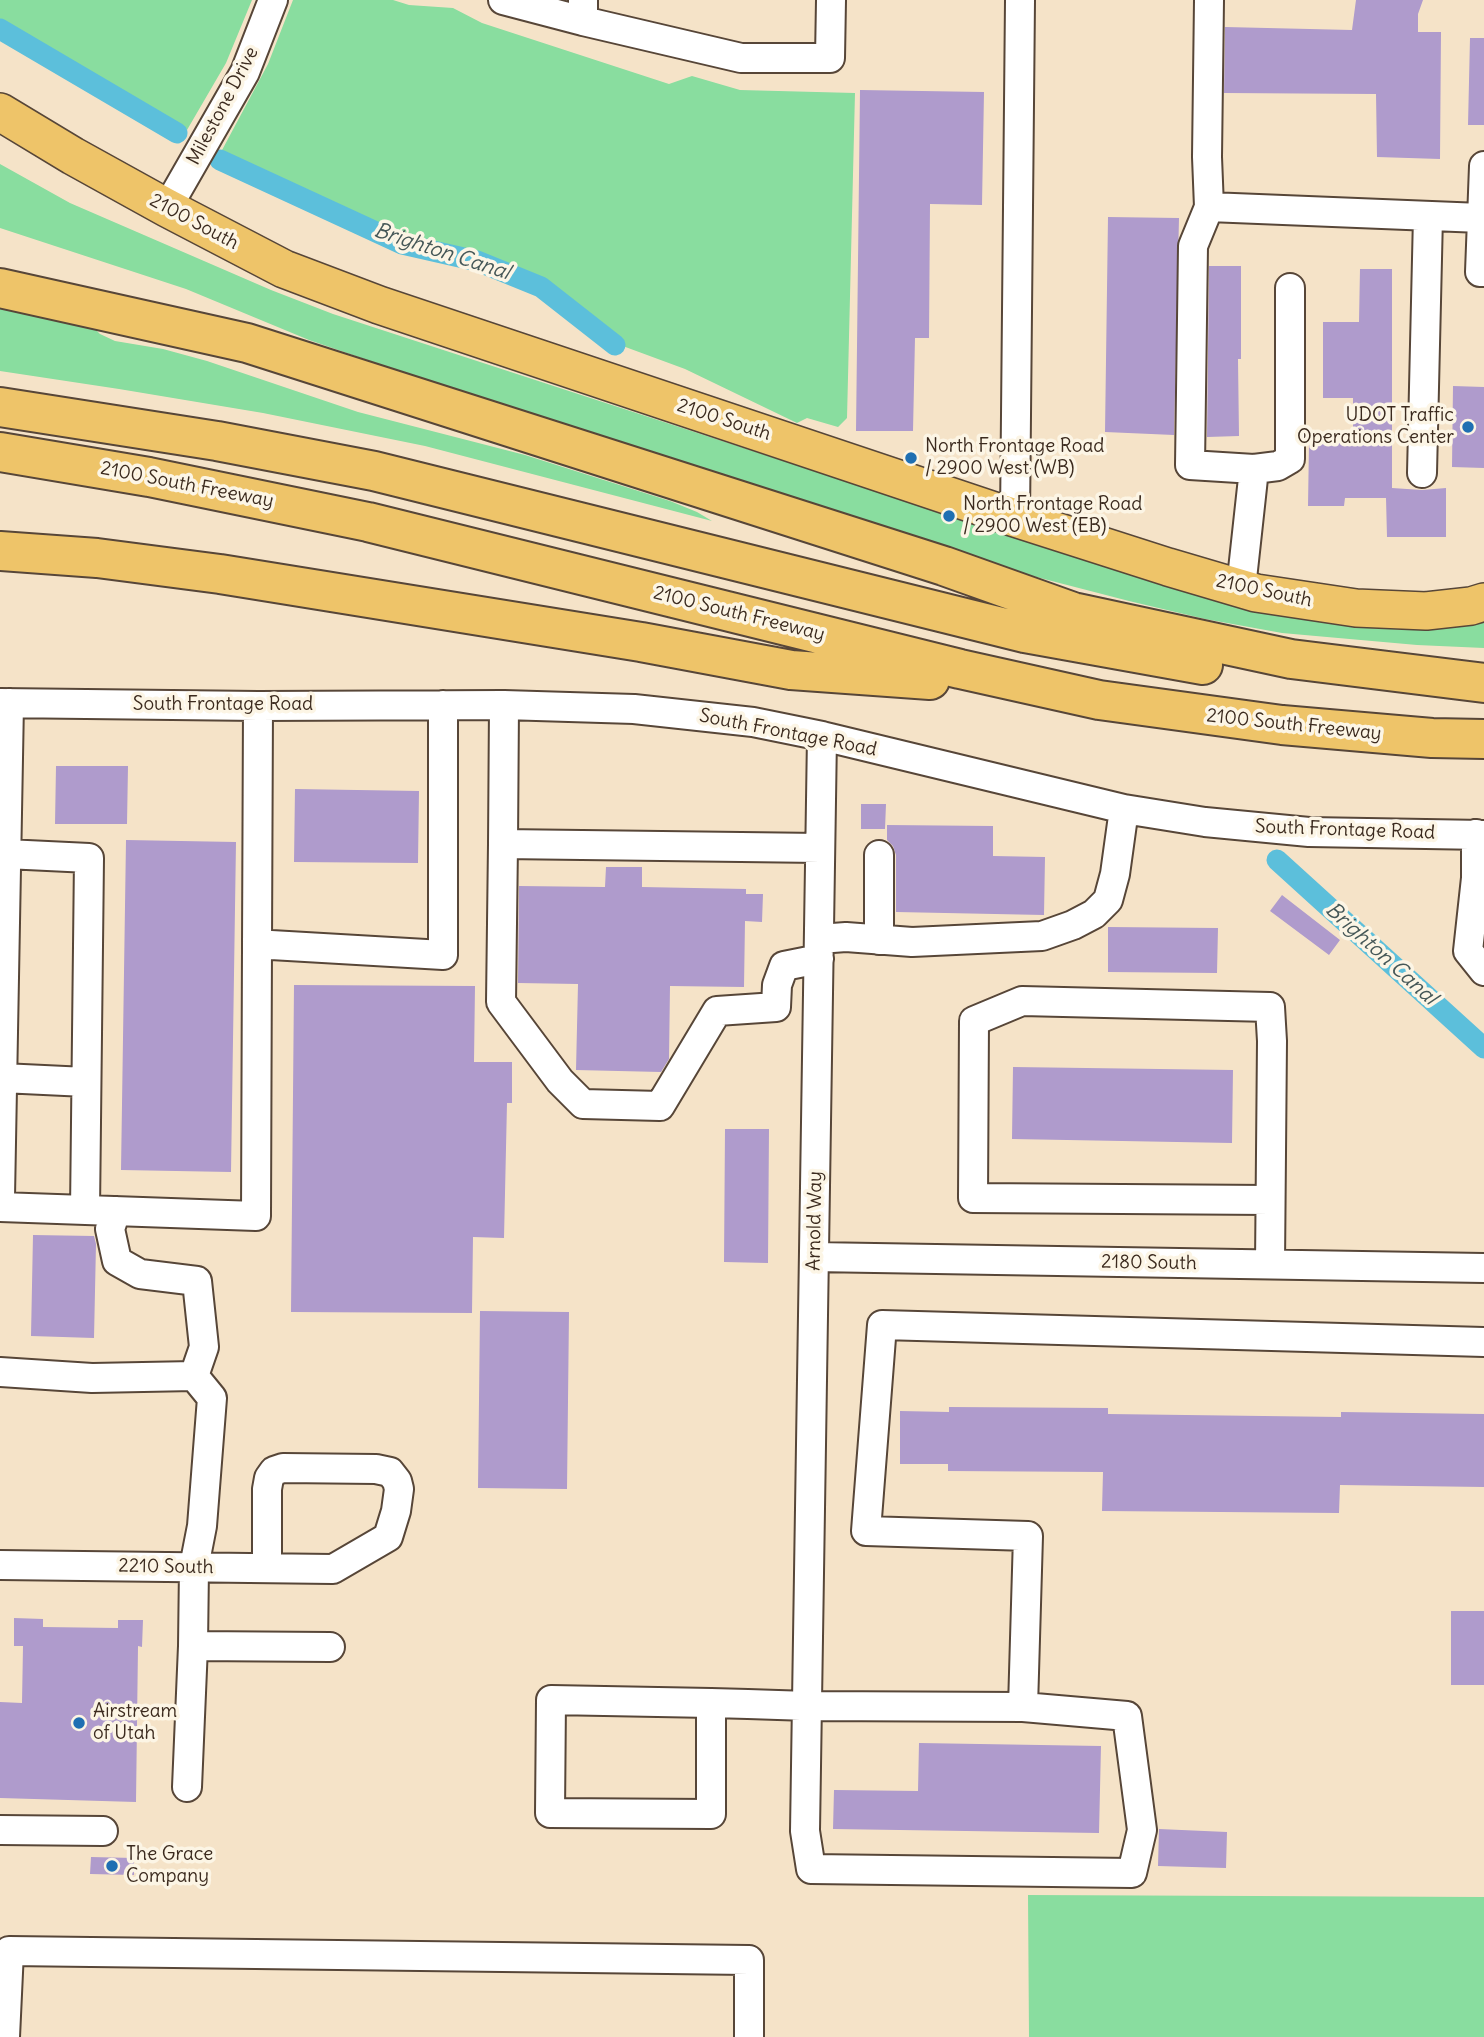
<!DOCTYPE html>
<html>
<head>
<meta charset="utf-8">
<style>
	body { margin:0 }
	canvas { display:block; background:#f5e3c8 }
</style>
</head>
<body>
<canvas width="1484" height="2037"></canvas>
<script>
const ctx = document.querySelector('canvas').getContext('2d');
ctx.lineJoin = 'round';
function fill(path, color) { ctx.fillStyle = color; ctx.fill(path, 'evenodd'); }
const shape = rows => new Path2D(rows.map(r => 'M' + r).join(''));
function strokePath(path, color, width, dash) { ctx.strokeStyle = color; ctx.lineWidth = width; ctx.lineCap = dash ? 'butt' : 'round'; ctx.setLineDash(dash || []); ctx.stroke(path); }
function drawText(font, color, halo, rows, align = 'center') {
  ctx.font = font + ' Delius,sans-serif'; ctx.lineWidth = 7; ctx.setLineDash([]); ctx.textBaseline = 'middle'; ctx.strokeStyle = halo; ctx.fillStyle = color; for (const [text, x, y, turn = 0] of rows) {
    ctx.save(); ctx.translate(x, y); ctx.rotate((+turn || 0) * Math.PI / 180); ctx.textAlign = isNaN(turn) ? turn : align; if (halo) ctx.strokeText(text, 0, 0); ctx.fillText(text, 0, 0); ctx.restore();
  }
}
const green = shape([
	[0,0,252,0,226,63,187,130,0,21],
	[293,0,393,0,409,5,453,8,482,23,669,84,692,76,740,90,855,93,847,418,838,427,807,418,797,423,685,369,620,345,552,286,511,265,397,231,238,162,221,152,268,64],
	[0,164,70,203,271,290,333,314,1145,579,1202,597,1307,620,1371,628,1415,630,1467,626,1484,621,1484,648,1417,645,1282,633,1205,619,1129,601,1017,572,440,385,309,340,186,289,0,228],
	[0,301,87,321,100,334,115,341,163,349,207,361,358,412,525,455,670,501,697,512,712,521,425,446,263,413,119,389,0,371],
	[1028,1895,1484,1897,1484,2037,1029,2037]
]);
const canal = shape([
	[0,29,177,133],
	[220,160,402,244,477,261,541,287,615,345],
	[1277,860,1484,1048]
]);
const building = shape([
	[1356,0,1423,0,1418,14,1418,32,1441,32,1440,159,1377,157,1376,94,1224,93,1225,27,1352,30],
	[1470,38,1484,38,1484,125,1468,125],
	[860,90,984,92,982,205,930,204,929,338,915,338,913,431,856,431],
	[1108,217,1179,218,1174,435,1105,432],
	[1209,266,1241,266,1241,359,1238,359,1239,436,1207,437],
	[1360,269,1392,269,1392,488,1422,490,1446,488,1446,537,1387,537,1386,498,1345,498,1344,506,1308,506,1309,443,1353,443,1353,398,1323,398,1323,322,1359,322],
	[1453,386,1484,387,1484,468,1452,467],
	[56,766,128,766,127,824,55,824],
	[295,789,419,791,418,863,294,862],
	[861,804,886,804,885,829,861,829],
	[887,825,993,826,993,856,1045,857,1044,915,896,912,896,855,893,846,887,840],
	[126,840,236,842,231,1172,121,1170],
	[606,867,642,867,642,887,746,889,746,894,763,894,762,922,745,921,744,987,670,986,669,1059,661,1072,576,1070,578,984,518,983,519,886,605,887],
	[1282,895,1340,940,1329,955,1270,911],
	[1108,927,1218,928,1217,973,1108,972],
	[294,985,475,986,474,1062,512,1062,512,1103,507,1103,504,1238,473,1237,472,1313,291,1312],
	[1013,1067,1233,1070,1232,1143,1012,1139],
	[725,1129,769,1129,768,1263,724,1262],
	[33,1235,94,1236,96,1244,94,1338,31,1336],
	[480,1311,569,1312,567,1489,478,1488],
	[949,1407,1108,1408,1108,1414,1341,1417,1341,1412,1484,1414,1484,1487,1340,1485,1339,1513,1102,1511,1103,1472,948,1471,948,1464,900,1464,900,1411,949,1412],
	[1451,1611,1484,1611,1484,1685,1451,1685],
	[14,1618,43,1619,43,1627,118,1628,118,1620,143,1620,142,1647,138,1646,136,1802,0,1798,0,1702,22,1703,23,1646,14,1646],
	[919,1743,1101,1746,1099,1833,833,1829,834,1790,918,1791],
	[1159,1829,1227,1832,1226,1868,1158,1866],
	[91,1857,134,1858,134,1875,90,1874]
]);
const minor = shape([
	[503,0,583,21,583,0],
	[583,21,741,58,830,58,831,0],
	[1484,166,1480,272,1484,272],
	[1209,207,1207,157,1209,0],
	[167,208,245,72,273,0],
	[1254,469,1278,466,1290,459,1290,288],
	[1422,473,1428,216],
	[1015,518,1020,0],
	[1241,588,1254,469,1190,465,1193,246,1209,207,1481,218],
	[0,703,258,706,504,705,634,709,753,722,822,736,1124,809,1205,822,1309,832,1484,835],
	[504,705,503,844,820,848],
	[258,706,257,946,271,945,443,955,443,705],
	[822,736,805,1831,811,1869,1132,1873,1142,1830,1127,1716,1023,1707],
	[1476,834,1476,878,1468,951,1484,971],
	[503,844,501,1002,560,1081,583,1104,660,1106,717,1011,776,1007,777,985,784,966,819,959],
	[6,854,89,858,85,1210],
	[879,855,879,940],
	[819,939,846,937,912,942,1042,936,1073,925,1094,914,1108,900,1115,874,1124,809],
	[2,1078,86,1082],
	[0,1197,9,703],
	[0,1207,256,1216,257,946],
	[116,1211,110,1229,117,1261,140,1274,197,1281,204,1347,194,1376],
	[814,1257,1484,1268],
	[1270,1264,1272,1041,1270,1007,1022,1001,974,1021,973,1198,1270,1200],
	[0,1372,92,1378,194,1376,212,1398,202,1526,194,1567,193,1646,330,1647],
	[0,1565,333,1569,388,1537,396,1511,399,1489,397,1481,390,1472,376,1469,283,1468,274,1471,269,1478,267,1489,267,1568],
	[711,1703,711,1814,550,1813,551,1700,711,1703,748,1704,808,1706,1023,1707,1028,1536,866,1531,882,1325,1484,1342],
	[187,1787,193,1646],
	[0,1830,103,1831],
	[5,2037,9,1951,749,1960,749,2037]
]);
const major = shape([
	[0,112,73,156,167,208,284,269,379,305,1015,518,1168,567,1256,593,1356,608,1426,611,1471,606,1484,602]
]);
const highway = shape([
	[0,288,247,343,944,566,1073,612,1291,659,1484,683],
	[0,407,217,441,374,471,1025,633,1203,665],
	[0,452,149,477,368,522,960,669,1099,700,1282,725,1432,738,1484,739],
	[0,551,97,558,220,574,641,642,791,670,930,680]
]);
const markers = [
	[1468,427,7,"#1f6fb2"],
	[911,458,7,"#1f6fb2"],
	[949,516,7,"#1f6fb2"],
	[79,1723,7,"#1f6fb2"],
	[112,1866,7,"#1f6fb2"]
];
const streetNames = [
	["Milestone Drive",223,106,-62],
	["2100 South",194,222,28],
	["2100 South",724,420,18],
	["2100 South Freeway",187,485,11],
	["2100 South",1264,591,12],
	["2100 South Freeway",739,614,14],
	["South Frontage Road",223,705],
	["2100 South Freeway",1294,725,6],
	["South Frontage Road",788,733,11],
	["South Frontage Road",1345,830,2],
	["Arnold Way",815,1221,-89],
	["2180 South",1149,1263,1],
	["2210 South",166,1567,1]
];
const poiNames = [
	["UDOT Traffic",1454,416,"right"],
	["Operations Center",1454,438,"right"],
	["North Frontage Road",925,447],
	["/ 2900 West (WB)",925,469],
	["North Frontage Road",963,505],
	["/ 2900 West (EB)",963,527],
	["Airstream",93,1712],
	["of Utah",93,1734],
	["The Grace",126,1855],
	["Company",126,1877]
];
const waterNames = [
	["Brighton Canal",442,252,18],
	["Brighton Canal",1381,954,42]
];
fill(green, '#89dd9f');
strokePath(canal, '#5cbfdb', 21);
fill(building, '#af9bcc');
strokePath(minor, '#574638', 32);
strokePath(major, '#574638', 40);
strokePath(highway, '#574638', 42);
strokePath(minor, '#fff', 28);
strokePath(major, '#eec469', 37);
strokePath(highway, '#eec469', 38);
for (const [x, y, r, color] of markers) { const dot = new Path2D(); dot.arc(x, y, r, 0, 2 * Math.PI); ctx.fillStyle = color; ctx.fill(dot); strokePath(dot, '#fcf5e5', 2.5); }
drawText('19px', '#3b2a1e', '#fcf5e5', streetNames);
drawText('19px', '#3b2a1e', '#fcf5e5', poiNames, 'left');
drawText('italic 21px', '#455757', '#fcf5e5', waterNames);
</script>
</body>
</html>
